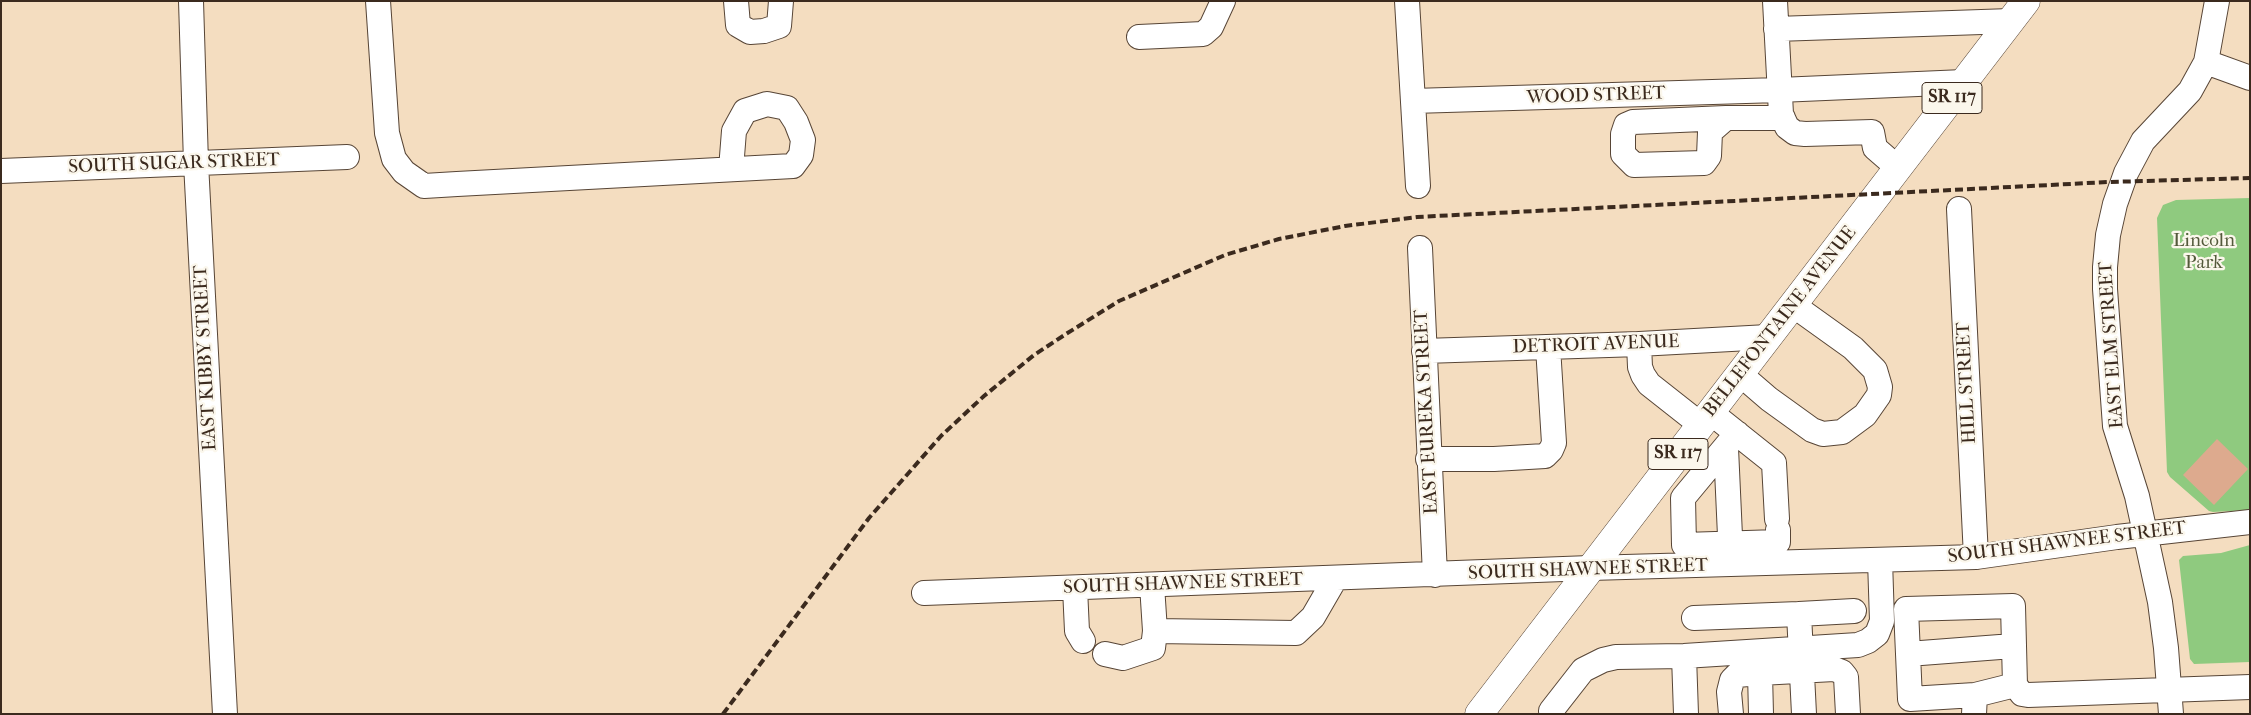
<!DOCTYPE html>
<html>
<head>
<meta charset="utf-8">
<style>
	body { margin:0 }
	#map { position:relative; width:2251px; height:715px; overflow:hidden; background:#f4ddc0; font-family:"IM FELL French Canon",serif }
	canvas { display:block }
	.frame { position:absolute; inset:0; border:2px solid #3b2a1e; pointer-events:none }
</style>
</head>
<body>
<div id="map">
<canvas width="2251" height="715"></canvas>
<div class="frame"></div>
</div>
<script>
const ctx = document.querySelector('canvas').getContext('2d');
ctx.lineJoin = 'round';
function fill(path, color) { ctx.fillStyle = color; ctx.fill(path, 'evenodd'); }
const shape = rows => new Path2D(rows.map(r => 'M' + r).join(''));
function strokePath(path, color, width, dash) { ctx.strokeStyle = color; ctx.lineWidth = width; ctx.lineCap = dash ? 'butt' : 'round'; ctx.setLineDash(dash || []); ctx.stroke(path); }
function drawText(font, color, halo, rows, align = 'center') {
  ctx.font = font + ' "IM FELL French Canon",serif'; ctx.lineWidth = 4.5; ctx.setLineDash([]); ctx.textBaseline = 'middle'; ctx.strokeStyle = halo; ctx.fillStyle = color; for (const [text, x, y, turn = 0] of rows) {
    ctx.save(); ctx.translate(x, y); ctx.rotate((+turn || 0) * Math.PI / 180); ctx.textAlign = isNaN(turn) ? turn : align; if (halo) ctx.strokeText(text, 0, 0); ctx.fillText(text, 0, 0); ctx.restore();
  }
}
const green = shape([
	[2250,198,2250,510,2213,512,2209,511,2170,477,2167,472,2157,218,2163,205,2176,200],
	[2250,545,2250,662,2194,664,2190,659,2179,560,2183,556,2221,553]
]);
const building = shape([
	[2217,439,2248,469,2214,505,2183,475]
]);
const minor = shape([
	[191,1,196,163,225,714],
	[378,1,387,133,394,159,404,172,424,186,457,184,793,166,801,155,803,140,796,122,787,108,767,104,745,111,734,131,731,169],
	[736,1,738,25,750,32,764,31,779,26,781,1],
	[1407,1,1418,186],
	[1775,1,1781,114,1787,127,1795,133,1805,134,1872,132,1875,148,1898,168],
	[1776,29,2011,21],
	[1139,37,1203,34,1211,27,1223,1],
	[2206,62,2250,78],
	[1413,101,1779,90,1964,82],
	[1726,118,1710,132,1709,156,1704,163,1634,165,1623,154,1623,134,1626,125,1633,122,1726,118,1783,118],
	[1,171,347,157],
	[1959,209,1976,557],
	[1420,248,1435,575],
	[1639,344,1640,367,1643,375,1649,384,1701,425],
	[1424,351,1639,344,1768,337],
	[1740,374,1769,399,1812,430,1823,434,1842,432,1865,415,1879,395,1880,387,1875,370,1853,348,1793,305],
	[1710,412,1774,463,1777,519],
	[1737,433,1683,498,1684,545,1778,542,1778,530],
	[1726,448,1731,558],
	[1428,459,1494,459,1545,456,1551,450,1554,443,1548,347],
	[1152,585,1155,631,1296,633,1313,617,1335,579],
	[1075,588,1077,631,1083,641],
	[924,593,1590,568,1976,557,2117,537,2250,522],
	[1694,618,1799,614],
	[1105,654,1123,658,1153,648,1155,631],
	[1908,654,1906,609,2013,606,2015,685,2022,694,2028,695,2250,687],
	[1684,656,1686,714],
	[1975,695,1910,699,1908,654,2013,646],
	[1551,711,1583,670,1603,660,1616,657,1684,656,1858,645,1868,641,1877,634,1882,621,1880,560],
	[1731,714,1729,692,1732,680,1737,675,1760,673],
	[1761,714,1760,673,1834,669,1842,672,1846,677,1848,714],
	[1804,714,1799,614,1854,611],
	[1974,714,1975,695,2015,685],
	[2171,714,2166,648,2160,602,2137,496,2115,426,2105,289,2105,267,2108,235,2115,204,2126,173,2143,141,2190,91,2206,62,2217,1]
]);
const major = shape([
	[1479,714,2026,1]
]);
const rail = shape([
	[723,714,869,518,941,436,984,396,1034,355,1066,334,1119,301,1225,255,1279,239,1345,226,1417,217,2109,182,2250,178]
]);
const shields = [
	[1952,98,60],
	[1678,454,60]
];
const shieldNames = [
	["SR 117",1952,98],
	["SR 117",1678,454]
];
const streetNames = [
	["WOOD STREET",1596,96,-2],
	["SOUTH SUGAR STREET",174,164,-2],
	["BELLEFONTAINE AVENUE",1780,322,-52],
	["DETROIT AVENUE",1596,345,-2],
	["EAST ELM STREET",2112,345,-94],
	["EAST KIBBY STREET",206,358,-93],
	["HILL STREET",1967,383,-93],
	["EAST EUREKA STREET",1427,412,-93],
	["SOUTH SHAWNEE STREET",2067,543,-7],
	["SOUTH SHAWNEE STREET",1588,570,-2],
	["SOUTH SHAWNEE STREET",1183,584,-2]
];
const parkNames = [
	["Lincoln",2204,241],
	["Park",2204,263]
];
fill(green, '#8fca7f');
fill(building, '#ddaa8e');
strokePath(minor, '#574536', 26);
strokePath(major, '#574536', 29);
strokePath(minor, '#fff', 24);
strokePath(major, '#fff', 28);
strokePath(rail, '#3b2a1e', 4, [8, 4]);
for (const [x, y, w] of shields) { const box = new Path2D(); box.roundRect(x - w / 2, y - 15.5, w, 31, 4); ctx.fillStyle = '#fbf7ec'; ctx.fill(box); strokePath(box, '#3b2a1e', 1); }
drawText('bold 18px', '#3b2a1e', null, shieldNames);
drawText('19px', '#3b2a1e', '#fbf7ec', streetNames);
drawText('19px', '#545a3b', '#fbf7ec', parkNames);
</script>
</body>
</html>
